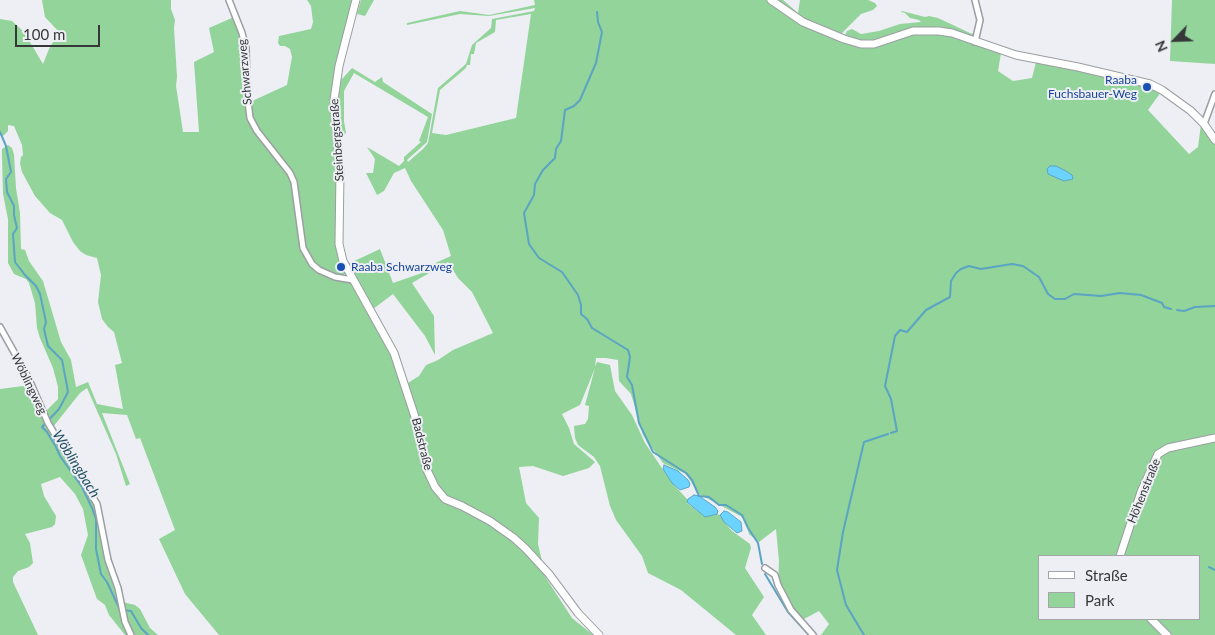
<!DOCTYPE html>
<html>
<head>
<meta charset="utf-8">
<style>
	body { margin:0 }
	#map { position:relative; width:1215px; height:635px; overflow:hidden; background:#edeff4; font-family:Lato,sans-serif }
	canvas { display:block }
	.legend { position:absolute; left:1038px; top:555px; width:162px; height:65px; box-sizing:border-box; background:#edeff4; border:1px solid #a4a5a9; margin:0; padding:6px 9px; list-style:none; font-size:15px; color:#363739 }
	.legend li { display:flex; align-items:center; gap:10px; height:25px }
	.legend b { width:25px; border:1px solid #a4a5a9 }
	.north { position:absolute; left:1150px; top:15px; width:50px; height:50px; -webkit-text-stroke:4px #edeff4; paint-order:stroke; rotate:246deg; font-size:14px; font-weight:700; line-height:20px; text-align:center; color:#363739 }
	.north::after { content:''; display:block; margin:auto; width:18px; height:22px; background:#363739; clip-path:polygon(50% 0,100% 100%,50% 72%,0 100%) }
	.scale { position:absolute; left:15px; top:25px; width:85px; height:22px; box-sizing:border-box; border:2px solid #363739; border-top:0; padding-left:6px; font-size:15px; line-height:18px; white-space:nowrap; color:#363739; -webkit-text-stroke:4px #edeff4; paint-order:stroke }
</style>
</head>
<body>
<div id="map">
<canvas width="1215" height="635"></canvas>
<ul class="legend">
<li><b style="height:6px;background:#fff"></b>Straße</li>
<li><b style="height:14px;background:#92d49a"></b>Park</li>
</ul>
<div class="north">N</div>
<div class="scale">100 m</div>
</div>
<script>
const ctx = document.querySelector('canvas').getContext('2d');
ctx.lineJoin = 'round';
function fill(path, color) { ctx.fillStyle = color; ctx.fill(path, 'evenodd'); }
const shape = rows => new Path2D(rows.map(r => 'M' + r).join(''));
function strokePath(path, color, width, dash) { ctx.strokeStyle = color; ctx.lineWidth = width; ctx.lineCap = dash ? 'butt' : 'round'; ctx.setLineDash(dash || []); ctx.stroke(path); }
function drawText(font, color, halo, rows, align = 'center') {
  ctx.font = font + ' Lato,sans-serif'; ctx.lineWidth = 4; ctx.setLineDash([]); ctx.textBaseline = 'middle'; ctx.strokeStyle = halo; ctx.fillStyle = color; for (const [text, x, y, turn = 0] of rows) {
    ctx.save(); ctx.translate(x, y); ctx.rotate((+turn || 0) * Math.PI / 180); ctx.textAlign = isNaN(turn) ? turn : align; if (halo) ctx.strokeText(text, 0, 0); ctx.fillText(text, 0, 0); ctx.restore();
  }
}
const green = shape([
	[42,0,171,0,171,9,175,20,174,28,177,77,176,86,183,132,199,132,194,62,214,52,209,28,234,17,243,41,248,118,291,178,300,239,319,271,335,279,350,281,387,344,404,389,408,383,419,376,426,365,438,360,453,350,493,333,472,292,458,278,448,262,412,283,434,316,435,355,425,336,393,294,373,309,348,264,380,249,393,283,425,272,424,268,451,256,443,230,411,181,405,168,394,173,384,191,377,195,366,173,373,173,375,159,367,147,399,166,404,161,404,157,421,142,419,141,428,117,354,73,344,91,344,121,346,133,340,139,337,99,339,78,342,79,352,68,375,82,382,77,383,82,432,114,427,142,407,160,408,162,423,149,428,143,438,88,466,64,472,45,491,28,492,19,534,11,535,8,489,16,460,14,407,25,407,23,460,11,489,15,535,5,534,0,767,0,777,8,855,45,909,34,945,34,1001,53,998,71,1013,81,1032,78,1036,62,1077,69,1148,86,1161,92,1148,110,1189,154,1198,147,1201,124,1215,144,1215,435,1156,452,1117,556,1039,556,1039,619,1147,619,1164,635,821,635,829,624,819,611,804,619,796,613,778,586,779,561,776,529,759,542,749,534,744,518,699,494,686,474,663,463,643,435,631,394,619,381,618,360,606,358,596,358,595,367,597,362,610,365,615,391,632,415,645,443,672,483,687,499,687,503,705,517,717,514,720,515,724,522,732,531,750,544,751,548,745,568,764,597,752,615,766,635,736,635,681,590,648,573,642,556,616,520,610,506,600,466,594,457,578,445,575,438,574,426,585,424,588,419,589,406,585,405,595,368,580,405,562,414,569,428,574,444,595,462,589,468,563,476,533,466,519,467,526,503,539,518,538,544,546,578,572,618,593,635,219,635,185,594,159,539,175,530,140,438,136,439,127,415,102,413,130,484,126,486,116,454,87,388,80,393,53,427,46,411,58,399,58,387,53,368,40,338,37,328,35,303,29,283,26,279,14,274,8,263,8,219,3,194,2,156,2,149,8,145,12,148,14,155,16,188,20,213,21,249,25,250,29,261,43,281,61,342,71,360,76,387,88,382,97,404,123,409,115,365,122,363,114,332,108,327,102,319,98,302,101,275,97,258,86,255,80,251,73,242,62,220,50,213,35,196,22,172,20,163,21,157,23,155,22,145,14,126,8,125,8,131,3,136,0,135,0,19,12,21,24,32,43,64,49,49,59,32,45,17],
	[531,14,516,118,446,135,432,133,440,90,466,68,467,65,470,65,471,54,474,54,476,43,495,32,496,20],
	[307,0,354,0,336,65,331,100,338,173,337,244,346,273,344,275,335,275,321,269,308,254,303,238,297,181,291,171,258,130,252,117,250,102,287,85,292,57,290,49,285,46,280,46,278,43,279,36,311,29,313,22,311,6],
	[361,0,374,0,365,16,357,14],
	[775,0,783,0,798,13,800,0,868,0,875,3,877,6,873,10,861,14,840,35,804,19],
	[1172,0,1215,0,1215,64,1170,61],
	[902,11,925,17,929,16,938,18,972,34,977,30,975,35,971,37,946,29,924,27,913,28,877,41,862,41,845,35,847,31,852,29,861,34,879,31,900,24,921,22,919,20,910,18,905,13,901,12],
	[23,386,32,388,95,505,104,555,118,601,135,605,140,609,150,628,158,635,125,635,109,615,105,605,97,599,81,555,88,535,83,509,75,494,60,477,41,484,44,496,56,516,55,524,52,527,25,534,30,543,33,563,29,567,18,571,13,577,13,582,38,635,0,635,0,389],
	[1215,441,1215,635,1171,635,1155,619,1199,619,1199,556,1123,556,1144,493,1160,456,1169,451]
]);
const water = shape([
	[1050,166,1056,166,1066,171,1072,175,1073,179,1064,181,1048,174,1047,169,1050,166],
	[664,465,678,471,688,480,690,484,689,487,680,490,672,483,663,469,664,465],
	[694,495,699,496,715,507,718,511,717,514,705,517,687,502,688,499,694,495],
	[724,511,728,512,741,522,742,531,737,533,724,522,720,515,724,511]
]);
const stream = shape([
	[597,12,598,22,602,32,596,63,580,100,574,106,565,110,561,141,556,149,555,158,543,170,535,184,534,195,524,213,529,244,539,258,562,272,578,295,581,305,581,314,587,319,592,328,628,350,630,357,627,377,632,385,639,423,653,452,686,473,692,480,699,496,709,497,719,505,726,505,742,515,748,528,758,543,762,564],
	[0,132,6,146,11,172,6,179,7,192,14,206,14,215,17,228,13,234,15,262,25,275,36,286,40,294,46,322,44,329,48,346,62,360,67,386,68,392,59,409,42,427,47,432,56,447,60,456,82,487,92,508,96,519,96,549,101,574,107,582,120,610,131,611,141,628,148,635],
	[1177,310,1184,311,1195,307,1215,306],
	[891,433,897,431,891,399,885,386,895,336,900,330,907,332,926,310,950,297,951,281,956,273,961,269,969,266,981,269,1012,264,1023,266,1039,277,1048,294,1055,299,1065,299,1074,294,1101,296,1120,293,1141,295,1162,303,1164,307,1171,309],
	[1209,567,1215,570],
	[765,574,788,612,809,635],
	[864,635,846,605,837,570,843,532,864,442,888,434]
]);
const street = shape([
	[229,0,242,33,246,48,247,93,250,118,257,131,290,173,294,182,303,248,312,264,319,270,335,277,353,280],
	[975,42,980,20,975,0],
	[1204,124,1215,94],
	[0,327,28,377,48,423,97,504,108,560,118,588,125,622,131,635],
	[765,568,775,575,778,585,791,610,813,635]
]);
const secondary = shape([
	[356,0,339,66,334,100,340,173,339,244,343,261,394,353,415,417,427,470,435,487,445,499,462,506,490,521,514,538,526,549,549,574,578,613,599,635],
	[771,0,803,22,844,39,861,44,874,44,913,31,939,31,952,33,1016,55,1078,67,1150,84,1162,90,1191,111,1204,124,1215,140],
	[1120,556,1141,492,1158,454,1168,448,1215,438],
	[1151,619,1167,635]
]);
const markers = [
	[1147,87,5,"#1a4fb4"],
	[341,267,5,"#1a4fb4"]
];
const streetNames = [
	["Schwarzweg",245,72,-95],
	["Steinbergstraße",337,140,-94],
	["Wöblingweg",29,384,64],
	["Badstraße",422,444,76],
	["Höhenstraße",1144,491,-68]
];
const transitNames = [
	["Raaba",1137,80],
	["Fuchsbauer-Weg",1137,94],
	["Raaba Schwarzweg",351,267,"left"]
];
const waterNames = [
	["Wöblingbach",76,464,58]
];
fill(green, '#92d49a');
fill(water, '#6bd3fe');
strokePath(water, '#5ba4c3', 1);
strokePath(stream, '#5ba4c3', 2);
strokePath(street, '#9c9ea3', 8);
strokePath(secondary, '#9c9ea3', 9);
strokePath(street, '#fff', 5);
strokePath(secondary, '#fff', 7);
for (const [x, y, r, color] of markers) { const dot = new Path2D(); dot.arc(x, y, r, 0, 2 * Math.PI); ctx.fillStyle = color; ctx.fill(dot); strokePath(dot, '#edeff4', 2); }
drawText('12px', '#363739', '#edeff4', streetNames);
drawText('12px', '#164399', '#edeff4', transitNames, 'right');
drawText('italic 14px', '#245062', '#edeff4', waterNames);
</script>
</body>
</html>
